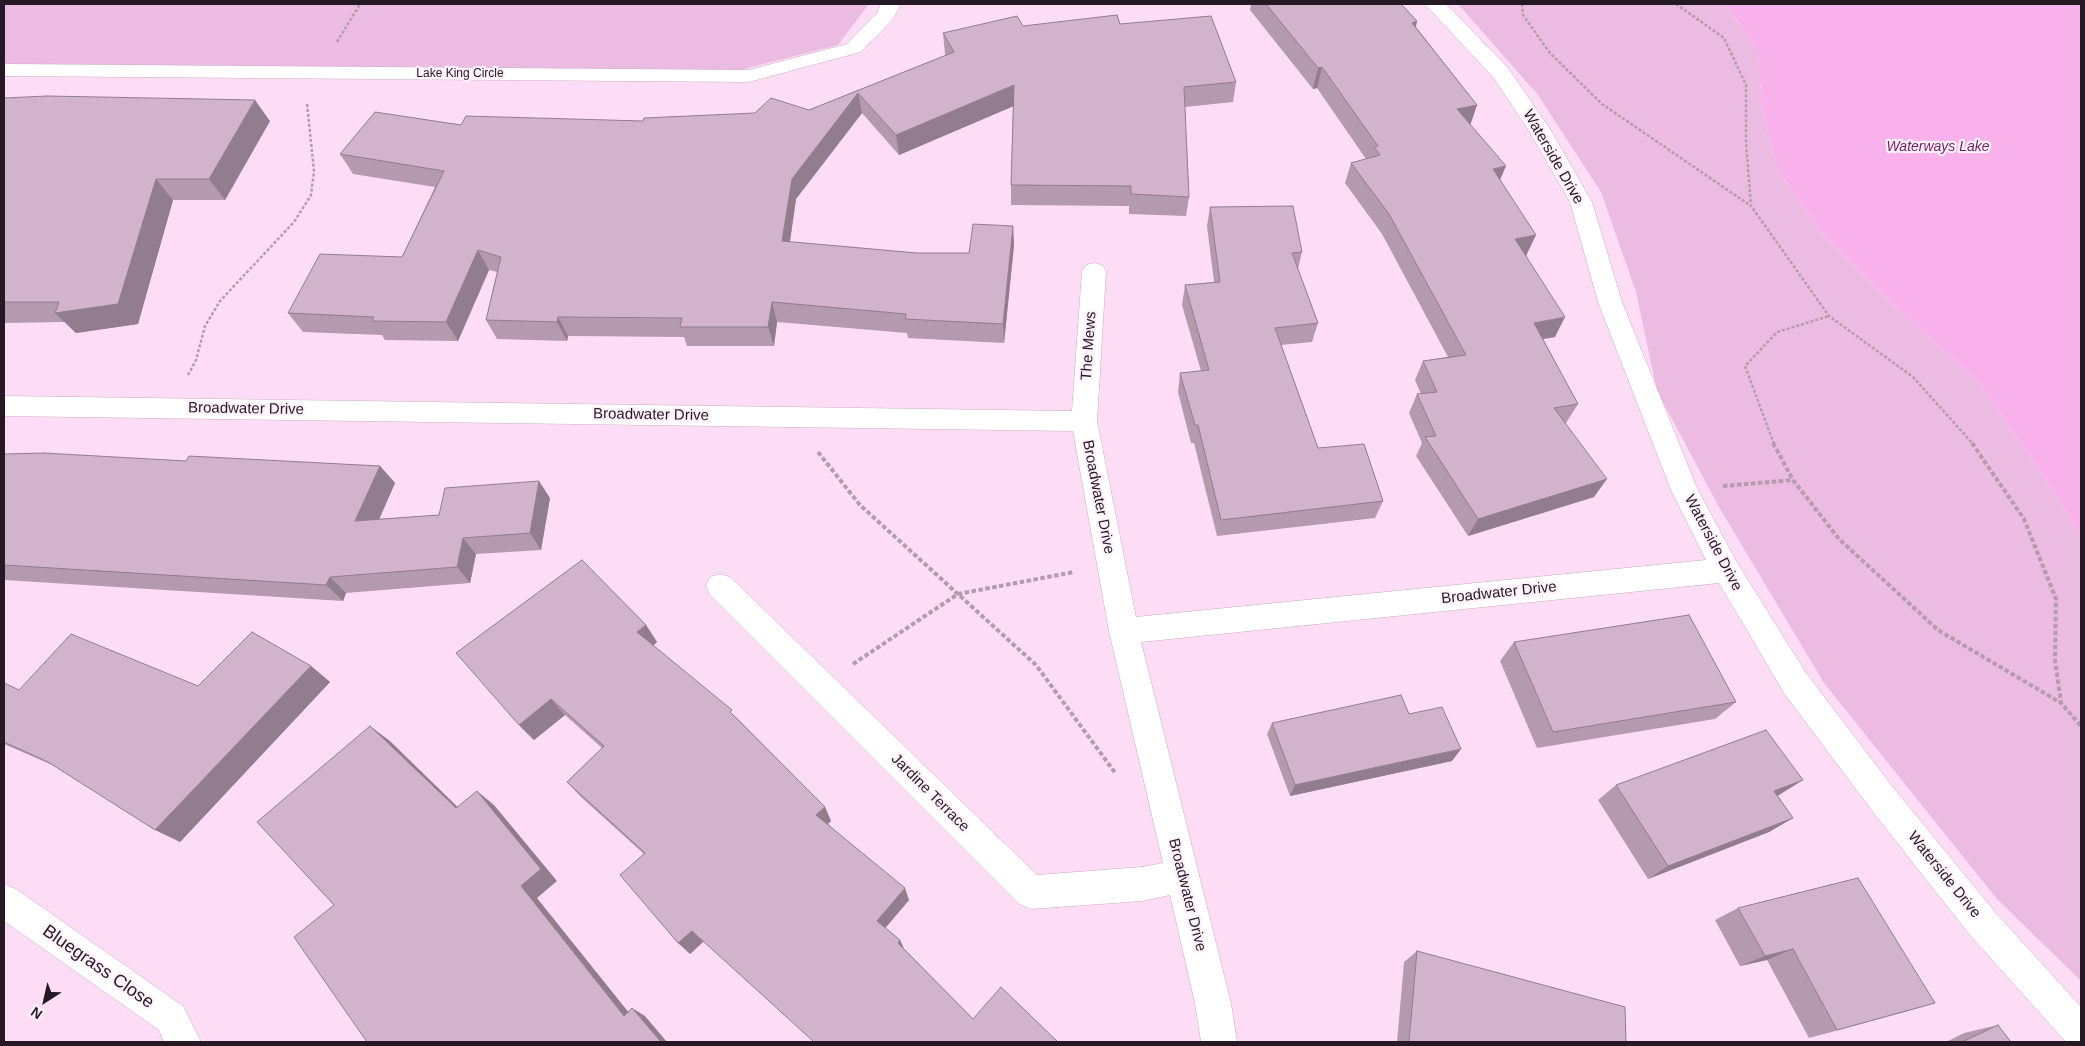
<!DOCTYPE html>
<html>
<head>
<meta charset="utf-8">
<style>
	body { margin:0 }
	#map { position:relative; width:2085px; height:1046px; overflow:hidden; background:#fdddf6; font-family:Helvetica,sans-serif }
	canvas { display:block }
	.frame { position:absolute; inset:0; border:5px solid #251a23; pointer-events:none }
	.north { position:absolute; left:20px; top:976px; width:50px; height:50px; -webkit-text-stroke:4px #fef1fb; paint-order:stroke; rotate:215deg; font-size:14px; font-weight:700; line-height:20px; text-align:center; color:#251a23 }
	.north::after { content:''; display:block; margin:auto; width:18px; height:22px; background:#251a23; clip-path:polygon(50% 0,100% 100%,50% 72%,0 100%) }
</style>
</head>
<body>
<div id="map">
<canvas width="2085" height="1046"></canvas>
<div class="frame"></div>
<div class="north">N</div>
</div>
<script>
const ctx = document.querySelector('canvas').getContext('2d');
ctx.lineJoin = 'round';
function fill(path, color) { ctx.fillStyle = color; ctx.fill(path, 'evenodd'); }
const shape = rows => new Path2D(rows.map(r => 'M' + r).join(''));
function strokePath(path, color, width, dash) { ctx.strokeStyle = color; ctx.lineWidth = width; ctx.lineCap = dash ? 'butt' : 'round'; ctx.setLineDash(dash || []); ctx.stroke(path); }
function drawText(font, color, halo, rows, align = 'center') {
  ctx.font = font + ' Helvetica,sans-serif'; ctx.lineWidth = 4.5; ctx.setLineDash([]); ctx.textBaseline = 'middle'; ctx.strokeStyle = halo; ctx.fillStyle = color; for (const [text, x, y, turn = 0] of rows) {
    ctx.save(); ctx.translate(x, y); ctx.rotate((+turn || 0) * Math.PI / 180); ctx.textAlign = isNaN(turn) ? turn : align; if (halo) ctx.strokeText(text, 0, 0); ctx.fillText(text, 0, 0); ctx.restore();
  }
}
const green = shape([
	[4,4,869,4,838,45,740,70,4,64],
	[1458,4,1726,4,1758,51,1762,108,1778,170,1819,230,1893,304,1981,385,2060,501,2081,537,2081,981,1997,899,1824,683,1719,507,1657,391,1636,292,1601,192,1538,95]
]);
const water = shape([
	[1726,4,2081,4,2081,537,2060,501,1981,385,1893,304,1819,230,1778,170,1762,108,1758,51]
]);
const pathFar1 = shape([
	[1522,4,1523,15,1550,53,1602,104,1751,206],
	[1676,4,1724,38,1746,85,1746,143,1751,206,1829,316,1913,377,1973,444],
	[337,42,360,4],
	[188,375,196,360,205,326,220,301,294,222,311,195,314,171,307,104],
	[1774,444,1745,366,1777,332,1829,316]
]);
const path = shape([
	[1773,443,1793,480,1839,539,1938,630,2061,703],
	[1972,443,2024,519,2056,599,2055,660,2061,703,2081,726],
	[818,452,860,505,1036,665,1116,774],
	[1723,486,1793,480],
	[853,664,958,594,1074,572]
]);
const minor = shape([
	[881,4,901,4,893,19,861,52,749,82,4,76,4,64,749,70,847,44,877,13,881,4],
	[1425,4,1446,4,1508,68,1550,129,1592,202,1622,302,1697,488,1736,561,1806,673,1895,790,1994,911,2081,1007,2081,1042,2066,1042,1970,935,1873,812,1784,693,1719,583,1141,642,1231,1003,1237,1042,1201,1042,1195,1003,1170,895,1142,901,1031,909,1019,904,710,595,706,586,710,577,720,574,730,577,1037,875,1142,867,1163,863,1109,631,1073,431,4,416,4,396,1072,411,1082,271,1086,265,1094,263,1102,265,1106,271,1097,421,1136,617,1706,560,1671,490,1598,302,1570,202,1529,131,1494,78,1425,4],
	[4,884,16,889,183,1006,201,1042,164,1042,159,1030,4,921,4,884]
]);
const wall = shape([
	[1251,4,1401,4,1417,21,1416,27,1477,105,1470,124,1500,180,1555,337,1543,339,1578,404,1566,423,1565,423,1594,497,1468,536,1416,456,1422,443,1409,413,1417,394,1421,394,1415,380,1423,361,1448,357,1382,234,1345,183,1351,163,1366,159,1317,88,1313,89,1250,10],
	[1120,24,1236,82,1233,102,1185,107,1189,197,1186,216,1129,214,1129,206,1011,205,1011,185,1013,106,899,155,862,113,796,199,790,242,917,253,969,253,1013,226,1014,245,1004,343,908,338,907,333,777,322,774,346,687,346,684,337,568,336,567,341,497,339,486,320,497,272,489,270,458,341,385,340,382,335,303,332,288,313,402,257,435,187,353,174,340,154,461,125,643,121,809,110,946,55,945,54,943,33,1023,26],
	[4,98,270,121,225,200,173,200,138,324,76,333,65,322,4,323],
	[1210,207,1302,252,1298,269,1318,323,1312,342,1281,345,1318,448,1383,501,1375,518,1217,536,1194,443,1191,443,1178,392,1180,373,1201,371,1182,305,1185,285,1214,282,1207,226],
	[4,454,186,461,380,466,395,483,379,519,439,515,550,498,541,550,476,554,470,583,346,593,343,601,4,580],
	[646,625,657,642,653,646,737,718,825,807,831,821,828,824,909,900,885,928,900,940,904,949,973,1019,703,942,690,954,644,854,581,797,567,782,602,748,565,715,534,740,519,725],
	[1514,642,1736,702,1715,719,1537,748,1500,661],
	[311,666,330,682,180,842,57,767,4,744,4,683,19,690,198,686],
	[1409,714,1452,761,1290,796,1267,734,1272,723],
	[1616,785,1779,795,1778,796,1793,818,1769,832,1648,879,1598,800],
	[1738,908,1935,1003,1809,1038,1767,960,1740,966,1715,920],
	[1417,951,1626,1042,1397,1042,1404,962],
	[1998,1025,2011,1042,1946,1042,1964,1033]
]);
const shadedWall = shape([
	[1417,21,1411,42,1412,23],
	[1322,67,1317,88,1313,89,1318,68],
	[1014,85,1014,106,899,155,896,135],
	[858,93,862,113,796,199,787,261,782,241,792,179],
	[255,100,270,121,225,200,209,179],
	[1477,105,1470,126,1457,109],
	[1506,166,1497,187,1493,169],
	[156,179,173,200,138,324,76,333,55,313],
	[1013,226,1014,245,1004,343,1003,324],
	[1536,235,1526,256,1506,259,1515,239],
	[478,250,489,270,458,341,446,322],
	[772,302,777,322,774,346,768,327],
	[558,317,568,336,567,341,557,322],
	[1565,317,1555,337,1524,342,1534,323],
	[380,466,395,483,371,538,355,521],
	[1607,479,1594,497,1468,536,1478,519],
	[539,481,550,498,541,550,530,533],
	[463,538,476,554,470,583,457,567],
	[330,577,346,593,343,601,326,585],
	[646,625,657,642,648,650,637,632],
	[311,666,330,682,180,842,155,830],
	[551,699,565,715,534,740,519,725],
	[370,726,390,741,473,822,456,808],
	[1461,749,1452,761,1290,796,1295,785],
	[1803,780,1779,795,1751,806,1774,791],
	[477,791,494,805,557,881,537,898,638,1024,624,1016,521,886],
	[825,807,831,821,823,828,816,815],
	[1793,818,1769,832,1648,879,1668,866],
	[905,888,909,900,882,932,877,921],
	[692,931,703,942,690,954,678,943],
	[900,940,905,951,898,943],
	[1793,949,1767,960,1740,966,1765,956],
	[1935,1003,1904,1012,1809,1038,1837,1030],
	[632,1008,645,1016,667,1042,661,1042]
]);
const building = shape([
	[1266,4,1401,4,1417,21,1412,23,1477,105,1457,109,1506,166,1493,169,1536,235,1515,239,1565,317,1534,323,1578,404,1554,408,1607,479,1478,519,1425,437,1436,436,1417,394,1437,392,1423,361,1466,355,1389,214,1351,163,1380,155,1374,147,1378,146,1322,67,1318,68,1266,4],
	[1117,15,1120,24,1211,16,1236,82,1184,87,1189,197,1131,194,1131,186,1011,185,1014,85,896,135,858,93,792,179,782,241,917,253,969,253,973,224,1013,226,1003,324,905,319,906,314,772,302,768,327,680,327,682,318,558,317,557,322,486,320,501,257,478,250,446,322,372,321,374,317,288,313,320,254,402,257,444,171,340,154,375,112,461,125,466,116,643,121,644,118,755,113,771,98,809,110,954,52,943,33,1017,16,1023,26,1117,15],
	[47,96,255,100,209,179,156,179,118,304,55,313,59,302,4,302,4,98,47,96],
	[1293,206,1302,252,1292,253,1318,323,1275,328,1318,448,1364,444,1383,501,1221,520,1198,425,1195,425,1180,373,1209,370,1185,285,1220,282,1210,207,1293,206],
	[44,453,186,461,189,456,380,466,355,521,439,515,445,488,539,481,530,533,463,538,457,567,330,577,326,585,4,565,4,454,44,453],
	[582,560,646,625,637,632,732,710,730,712,825,807,816,815,905,888,877,921,900,940,898,943,973,1019,1001,987,1058,1042,814,1042,692,931,678,943,620,875,645,853,567,782,604,746,551,699,519,725,456,653,582,560],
	[1689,615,1736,702,1553,732,1514,642,1689,615],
	[252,632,311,666,155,830,48,762,4,742,4,683,19,690,71,634,198,686,252,632],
	[1401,695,1409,714,1442,707,1461,749,1295,785,1272,723,1401,695],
	[370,726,456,808,477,791,541,869,521,886,624,1016,632,1008,661,1042,367,1042,294,937,334,905,257,822,370,726],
	[1766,730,1803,780,1774,791,1793,818,1668,866,1616,785,1766,730],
	[1858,878,1935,1003,1837,1030,1793,949,1765,956,1738,908,1858,878],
	[1417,951,1625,1007,1626,1042,1409,1042,1417,951],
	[1998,1025,2011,1042,1962,1042,1998,1025]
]);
const farStreetnames = [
	["Lake King Circle",460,74]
];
const farWaternames = [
	["Waterways Lake",1938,147]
];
const streetNames = [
	["Waterside Drive",1553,157,60],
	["The Mews",1089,346,-86],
	["Broadwater Drive",246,409,1],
	["Broadwater Drive",651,415,1],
	["Broadwater Drive",1098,497,79],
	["Waterside Drive",1713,543,62],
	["Broadwater Drive",1499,593,-6],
	["Jardine Terrace",930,793,45],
	["Waterside Drive",1944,875,51],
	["Broadwater Drive",1187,895,76]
];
const nearStreetnames = [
	["Bluegrass Close",98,967,35]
];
fill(green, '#ecbbe2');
fill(water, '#f9b1ec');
strokePath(minor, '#c9abc3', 1);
strokePath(pathFar1, '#b49bae', 2.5, [3, 2]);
strokePath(path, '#b49bae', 4, [4.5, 2.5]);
fill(minor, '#fff');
fill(wall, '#b49aaf');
fill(shadedWall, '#927d8e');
fill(building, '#d1b3cb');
strokePath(building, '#927d8e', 1);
drawText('12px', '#251a23', '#fef1fb', farStreetnames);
drawText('italic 14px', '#701f67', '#fef1fb', farWaternames);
drawText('15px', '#251a23', '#fef1fb', streetNames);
drawText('18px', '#251a23', '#fef1fb', nearStreetnames);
</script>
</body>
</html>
